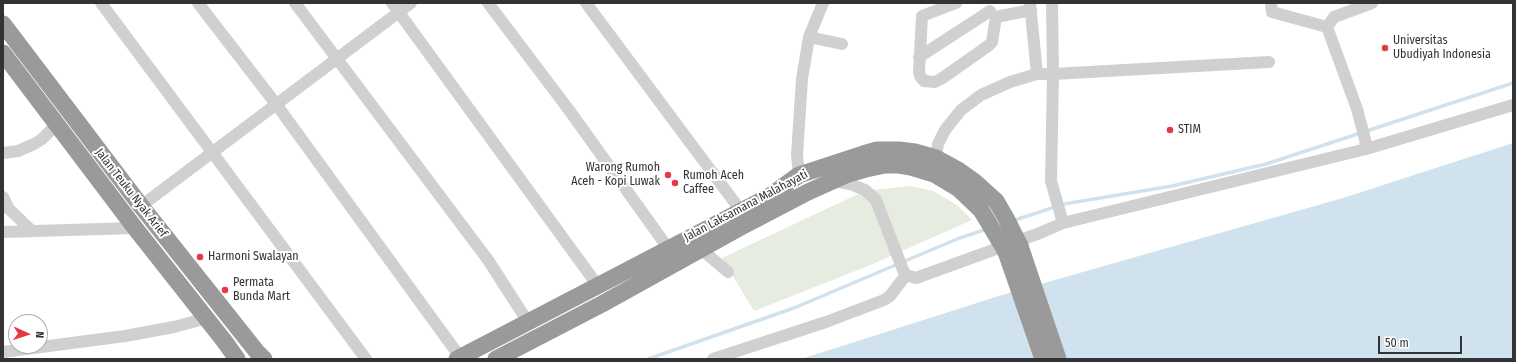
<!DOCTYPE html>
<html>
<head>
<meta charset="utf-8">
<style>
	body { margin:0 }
	#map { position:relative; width:1516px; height:362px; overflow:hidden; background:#fff; font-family:"Fira Sans Condensed",sans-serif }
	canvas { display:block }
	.frame { position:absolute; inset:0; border:4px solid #333; pointer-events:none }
	.north { position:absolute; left:8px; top:314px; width:40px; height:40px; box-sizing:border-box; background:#fff; border:1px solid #adadad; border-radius:50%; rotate:93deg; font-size:11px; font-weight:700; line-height:16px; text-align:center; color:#333 }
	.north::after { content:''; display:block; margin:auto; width:14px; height:18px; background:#e63946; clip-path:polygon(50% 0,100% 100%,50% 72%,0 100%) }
	.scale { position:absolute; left:1378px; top:336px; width:84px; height:18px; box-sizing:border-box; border:2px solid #333; border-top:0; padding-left:5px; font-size:12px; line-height:14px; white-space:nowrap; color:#333; -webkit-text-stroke:3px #fff; paint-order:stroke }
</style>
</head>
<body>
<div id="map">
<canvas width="1516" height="362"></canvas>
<div class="frame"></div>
<div class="north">N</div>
<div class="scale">50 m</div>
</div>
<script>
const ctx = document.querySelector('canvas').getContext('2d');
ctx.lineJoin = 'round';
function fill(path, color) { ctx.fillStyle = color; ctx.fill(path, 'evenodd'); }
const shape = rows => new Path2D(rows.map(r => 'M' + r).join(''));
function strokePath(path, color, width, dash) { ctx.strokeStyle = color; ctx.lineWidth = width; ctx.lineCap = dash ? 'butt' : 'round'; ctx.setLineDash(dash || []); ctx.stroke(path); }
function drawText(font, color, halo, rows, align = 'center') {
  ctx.font = font + ' "Fira Sans Condensed",sans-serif'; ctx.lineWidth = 4; ctx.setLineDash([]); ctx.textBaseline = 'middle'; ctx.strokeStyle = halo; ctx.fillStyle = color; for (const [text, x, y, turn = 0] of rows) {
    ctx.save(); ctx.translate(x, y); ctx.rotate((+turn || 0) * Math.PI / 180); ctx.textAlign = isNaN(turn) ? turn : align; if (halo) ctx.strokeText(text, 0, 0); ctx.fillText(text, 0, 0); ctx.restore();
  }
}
const green = shape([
	[910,186,933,191,957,205,972,220,868,266,754,311,722,258,856,195,873,190]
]);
const water = shape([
	[1513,143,1513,359,801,359,1002,295,1343,198]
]);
const stream = shape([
	[1012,221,1064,204,1172,186,1266,164,1513,83],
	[648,359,794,308,957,239,987,229]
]);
const minor = shape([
	[101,3,366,359],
	[198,3,276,104,460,357],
	[295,3,488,260,528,322],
	[392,3,598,286],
	[488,3,569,110,673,255],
	[586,3,741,211],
	[956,3,922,16,919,72,920,76,924,81,935,82,941,79,988,46,992,42,996,17,1031,10],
	[1030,3,1037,74],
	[1052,3,1053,74,1051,181,1063,223],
	[1271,3,1272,12,1327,27,1334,17,1372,3],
	[1327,27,1357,109,1365,139,1366,149],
	[809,37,842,44],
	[919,57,990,11],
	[3,153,18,151,34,144,42,139,56,125],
	[936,158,938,144,945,130,961,110,981,95,1010,82,1037,74,1053,74,1269,62],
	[799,175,797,155,802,79,809,37,823,3],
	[833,181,850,184,865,190,876,200,903,270,906,275,916,278,1040,233,1063,223,1366,149,1513,105],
	[3,197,9,209,31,230],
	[141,206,411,3],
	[3,232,135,228],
	[701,249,728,272],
	[3,352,125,336,174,327,207,318],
	[713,359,826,322,884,300,890,296,906,275]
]);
const highway = shape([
	[3,24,141,206,257,352,264,359],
	[3,53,135,228,225,342,237,359],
	[1020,246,1058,359],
	[1006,252,1043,359],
	[457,359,770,196,799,175,863,154,877,150,899,150,915,152,936,158,958,170,975,182,996,201],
	[496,359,602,304,739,228,808,192,848,174,866,169,885,165,899,165,911,167,934,174,959,189,981,210]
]);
const highwayBridge = shape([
	[996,201,1006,218,1020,246],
	[981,210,1006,252]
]);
const markers = [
	[1385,48,4,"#e63946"],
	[1170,130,4,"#e63946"],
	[668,175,4,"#e63946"],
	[675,183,4,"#e63946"],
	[200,257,4,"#e63946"],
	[225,290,4,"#e63946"]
];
const poiNames = [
	["Universitas",1393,41],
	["Ubudiyah Indonesia",1393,55],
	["STIM",1178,130],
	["Warong Rumoh",660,168,"right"],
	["Aceh - Kopi Luwak",660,182,"right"],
	["Rumoh Aceh",683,176],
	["Caffee",683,190],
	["Harmoni Swalayan",208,257],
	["Permata",233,283],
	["Bunda Mart",233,297]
];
const streetNames = [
	["Jalan Teuku Nyak Arief",131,193,52],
	["Jalan Laksamana Malahayati",746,206,-28]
];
fill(green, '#e6ecdf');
fill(water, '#cfe2ee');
strokePath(stream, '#cfe2ee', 3.5);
strokePath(minor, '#d0d0d0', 12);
strokePath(highway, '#9a9a9a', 17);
strokePath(highwayBridge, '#9a9a9a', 17);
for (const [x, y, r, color] of markers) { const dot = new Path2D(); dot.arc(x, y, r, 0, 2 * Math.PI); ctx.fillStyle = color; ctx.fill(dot); strokePath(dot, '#fff', 1.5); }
drawText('12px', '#333', '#fff', poiNames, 'left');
drawText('12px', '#333', '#fff', streetNames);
</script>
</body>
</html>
